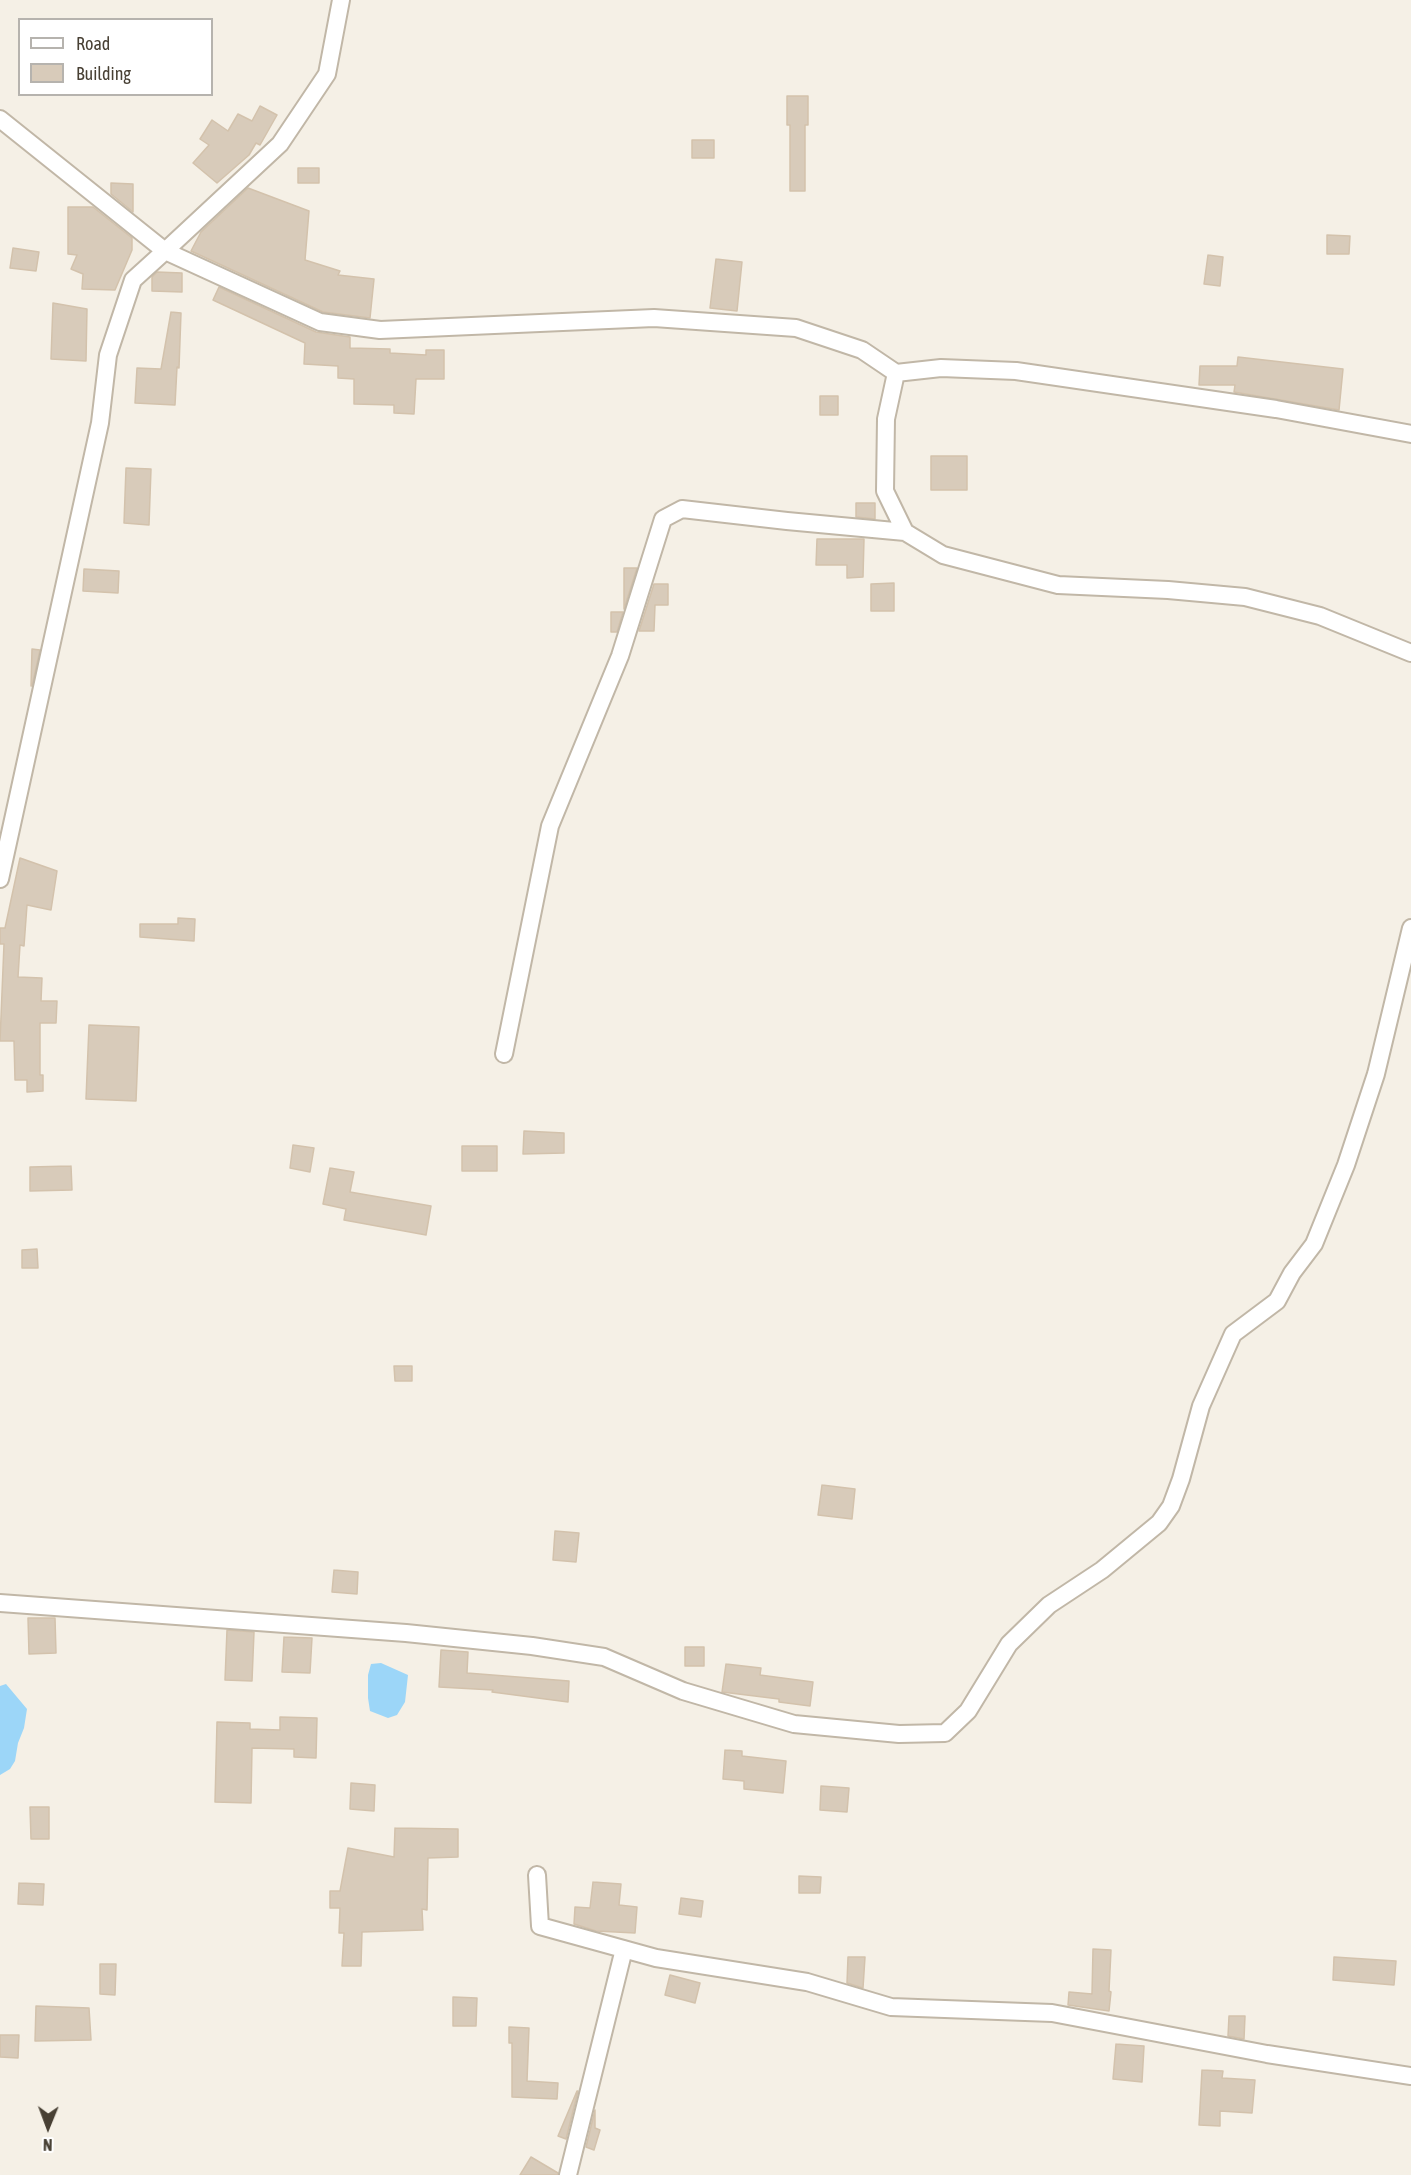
<!DOCTYPE html>
<html>
<head>
<meta charset="utf-8">
<style>
	body { margin:0 }
	#map { position:relative; width:1411px; height:2175px; overflow:hidden; background:#f5f0e6; font-family:"Asap Condensed",sans-serif }
	canvas { display:block }
	.legend { position:absolute; left:18px; top:18px; width:195px; height:78px; box-sizing:border-box; background:#fff; border:2px solid #b6b3ae; margin:0; padding:8px 10px; list-style:none; font-size:18px; color:#484034 }
	.legend li { display:flex; align-items:center; gap:12px; height:30px }
	.legend b { width:30px; border:2px solid #b6b3ae }
	.north { position:absolute; left:18px; top:2097px; width:60px; height:60px; -webkit-text-stroke:4px #fff; paint-order:stroke; rotate:181deg; font-size:16px; font-weight:700; line-height:24px; text-align:center; color:#484034 }
	.north::after { content:''; display:block; margin:auto; width:21px; height:27px; background:#484034; clip-path:polygon(50% 0,100% 100%,50% 72%,0 100%) }
</style>
</head>
<body>
<div id="map">
<canvas width="1411" height="2175"></canvas>
<ul class="legend">
<li><b style="height:8px;background:#fff"></b>Road</li>
<li><b style="height:16px;background:#d8cbba"></b>Building</li>
</ul>
<div class="north">N</div>
</div>
<script>
const ctx = document.querySelector('canvas').getContext('2d');
ctx.lineJoin = 'round';
function fill(path, color) { ctx.fillStyle = color; ctx.fill(path, 'evenodd'); }
const shape = rows => new Path2D(rows.map(r => 'M' + r).join(''));
function strokePath(path, color, width, dash) { ctx.strokeStyle = color; ctx.lineWidth = width; ctx.lineCap = dash ? 'butt' : 'round'; ctx.setLineDash(dash || []); ctx.stroke(path); }
const water = shape([
	[381,1663,408,1675,405,1702,397,1715,388,1718,370,1711,368,1698,368,1675,371,1664],
	[6,1684,27,1709,24,1728,18,1743,15,1761,10,1769,0,1775,0,1686]
]);
const building = shape([
	[787,96,808,96,808,125,805,125,805,191,790,191,790,125,787,125,787,96],
	[260,106,277,115,260,145,256,143,249,155,217,183,193,163,209,145,200,139,212,120,228,131,238,114,252,121,260,106],
	[692,140,714,140,714,158,692,158,692,140],
	[298,168,319,168,319,183,298,183,298,168],
	[111,183,133,184,133,212,111,194,111,183],
	[248,188,309,211,305,260,340,271,338,275,374,279,370,318,323,312,191,251,201,232,248,188],
	[68,207,93,207,132,238,132,250,115,290,82,289,83,274,71,269,77,255,68,254,68,207],
	[1327,235,1350,236,1349,254,1327,254,1327,235],
	[13,248,39,252,36,271,10,268,13,248],
	[1208,255,1223,257,1220,286,1204,284,1208,255],
	[716,259,742,262,737,311,710,308,716,259],
	[157,272,182,273,182,292,152,291,152,277,157,272],
	[219,287,316,332,350,337,350,348,390,349,390,353,426,355,426,350,444,350,444,379,416,379,414,414,394,413,394,405,354,404,354,379,338,378,338,366,304,364,305,343,213,300,219,287],
	[53,303,87,309,86,361,51,359,53,303],
	[171,312,181,313,179,368,177,367,175,405,135,403,137,368,161,369,171,312],
	[1238,357,1343,369,1339,410,1234,392,1235,385,1199,385,1200,366,1237,366,1238,357],
	[820,396,838,396,838,415,820,415,820,396],
	[931,456,967,456,967,490,931,490,931,456],
	[126,468,151,469,149,525,124,523,126,468],
	[856,503,875,503,875,519,856,517,856,503],
	[817,539,864,539,863,577,847,578,847,565,816,565,817,539],
	[624,568,637,568,624,609,624,568],
	[84,569,119,571,118,593,83,591,84,569],
	[894,583,894,611,871,611,871,584,894,583],
	[654,584,668,584,668,605,655,605,654,631,639,631,654,584],
	[611,612,623,612,617,632,611,632,611,612],
	[32,649,40,650,32,686,31,686,32,649],
	[20,858,57,871,51,910,27,905,24,946,20,945,18,977,42,978,41,1001,57,1001,56,1023,40,1023,40,1075,43,1075,43,1091,27,1092,27,1080,15,1080,14,1041,0,1041,4,944,0,944,0,928,5,928,20,858],
	[178,918,195,919,194,941,140,937,140,924,178,924,178,918],
	[89,1025,139,1027,136,1101,86,1099,89,1025],
	[524,1131,564,1133,564,1153,523,1154,524,1131],
	[293,1145,314,1148,310,1172,290,1168,293,1145],
	[462,1146,497,1146,497,1171,462,1171,462,1146],
	[71,1166,72,1190,30,1191,30,1167,71,1166],
	[330,1168,354,1172,350,1192,431,1206,426,1235,344,1220,346,1209,323,1204,330,1168],
	[37,1249,38,1268,22,1268,22,1250,37,1249],
	[394,1366,412,1366,412,1381,395,1381,394,1366],
	[822,1485,855,1489,852,1519,818,1515,822,1485],
	[555,1531,579,1533,576,1562,553,1560,555,1531],
	[334,1570,358,1572,357,1594,332,1592,334,1570],
	[28,1618,55,1618,56,1653,29,1654,28,1618],
	[227,1630,254,1632,252,1681,225,1680,227,1630],
	[284,1637,312,1638,310,1673,282,1672,284,1637],
	[685,1647,704,1647,704,1666,685,1666,685,1647],
	[441,1650,468,1652,467,1673,569,1681,568,1702,492,1692,493,1690,439,1687,441,1650],
	[726,1664,761,1668,760,1675,813,1682,810,1706,779,1702,779,1699,722,1692,726,1664],
	[280,1717,317,1718,316,1758,294,1757,294,1749,252,1748,251,1803,215,1802,217,1722,250,1723,250,1729,280,1730,280,1717],
	[725,1750,742,1751,742,1756,786,1761,783,1793,744,1789,744,1781,723,1779,725,1750],
	[351,1783,375,1785,374,1811,350,1809,351,1783],
	[821,1786,849,1788,847,1812,820,1810,821,1786],
	[30,1807,49,1807,49,1839,31,1839,30,1807],
	[395,1828,458,1829,458,1857,428,1858,427,1910,422,1909,423,1930,362,1932,361,1966,342,1966,344,1933,339,1933,340,1908,330,1908,330,1891,340,1891,348,1848,394,1857,395,1828],
	[799,1876,821,1877,820,1893,799,1893,799,1876],
	[593,1882,621,1884,619,1905,637,1907,635,1933,596,1931,574,1924,575,1907,590,1908,593,1882],
	[19,1883,44,1884,43,1905,18,1904,19,1883],
	[681,1898,703,1901,701,1917,679,1914,681,1898],
	[1093,1949,1111,1950,1109,1991,1111,1992,1109,2011,1068,2005,1069,1992,1092,1994,1093,1949],
	[848,1957,865,1957,863,1988,847,1983,848,1957],
	[1334,1957,1396,1961,1394,1985,1333,1980,1334,1957],
	[100,1964,116,1964,115,1995,100,1994,100,1964],
	[670,1975,700,1983,695,2003,665,1995,670,1975],
	[453,1997,477,1998,476,2026,453,2026,453,1997],
	[36,2006,89,2008,91,2040,35,2041,36,2006],
	[1229,2016,1245,2016,1244,2039,1228,2036,1229,2016],
	[509,2027,529,2028,527,2081,558,2083,557,2099,512,2097,512,2043,509,2043,509,2027],
	[0,2035,19,2035,18,2058,0,2057,0,2035],
	[1116,2044,1144,2046,1142,2082,1113,2079,1116,2044],
	[1202,2070,1223,2071,1222,2078,1255,2080,1252,2113,1220,2111,1220,2126,1199,2125,1202,2070],
	[577,2091,578,2091,566,2139,558,2136,577,2091],
	[595,2110,595,2128,600,2130,594,2150,586,2147,595,2110],
	[531,2157,558,2173,558,2175,520,2175,531,2157]
]);
const street = shape([
	[0,119,165,251,280,144,327,74,341,0],
	[1411,434,1276,409,1016,371,941,368,896,373,886,419,885,491,905,532,943,555,1058,585,1168,590,1245,597,1320,616,1411,653],
	[0,879,100,423,108,355,133,280,165,251,320,322,380,330,654,318,796,328,862,350,896,373],
	[504,1054,550,826,620,656,663,519,682,509,787,521,905,532],
	[0,1603,406,1633,532,1646,604,1657,683,1691,794,1724,899,1734,945,1733,968,1711,1009,1644,1049,1605,1102,1570,1159,1523,1171,1506,1181,1479,1201,1406,1233,1334,1277,1301,1292,1273,1314,1244,1346,1165,1376,1074,1411,928],
	[537,1875,540,1926,656,1958,807,1982,891,2007,1052,2013,1267,2054,1411,2076],
	[568,2175,624,1949]
]);
fill(water, '#9cd6f8');
fill(building, '#d8cbba');
strokePath(building, '#d3c2ac', 1.5);
strokePath(street, '#c1b7a7', 20);
strokePath(street, '#fff', 16);
</script>
</body>
</html>
